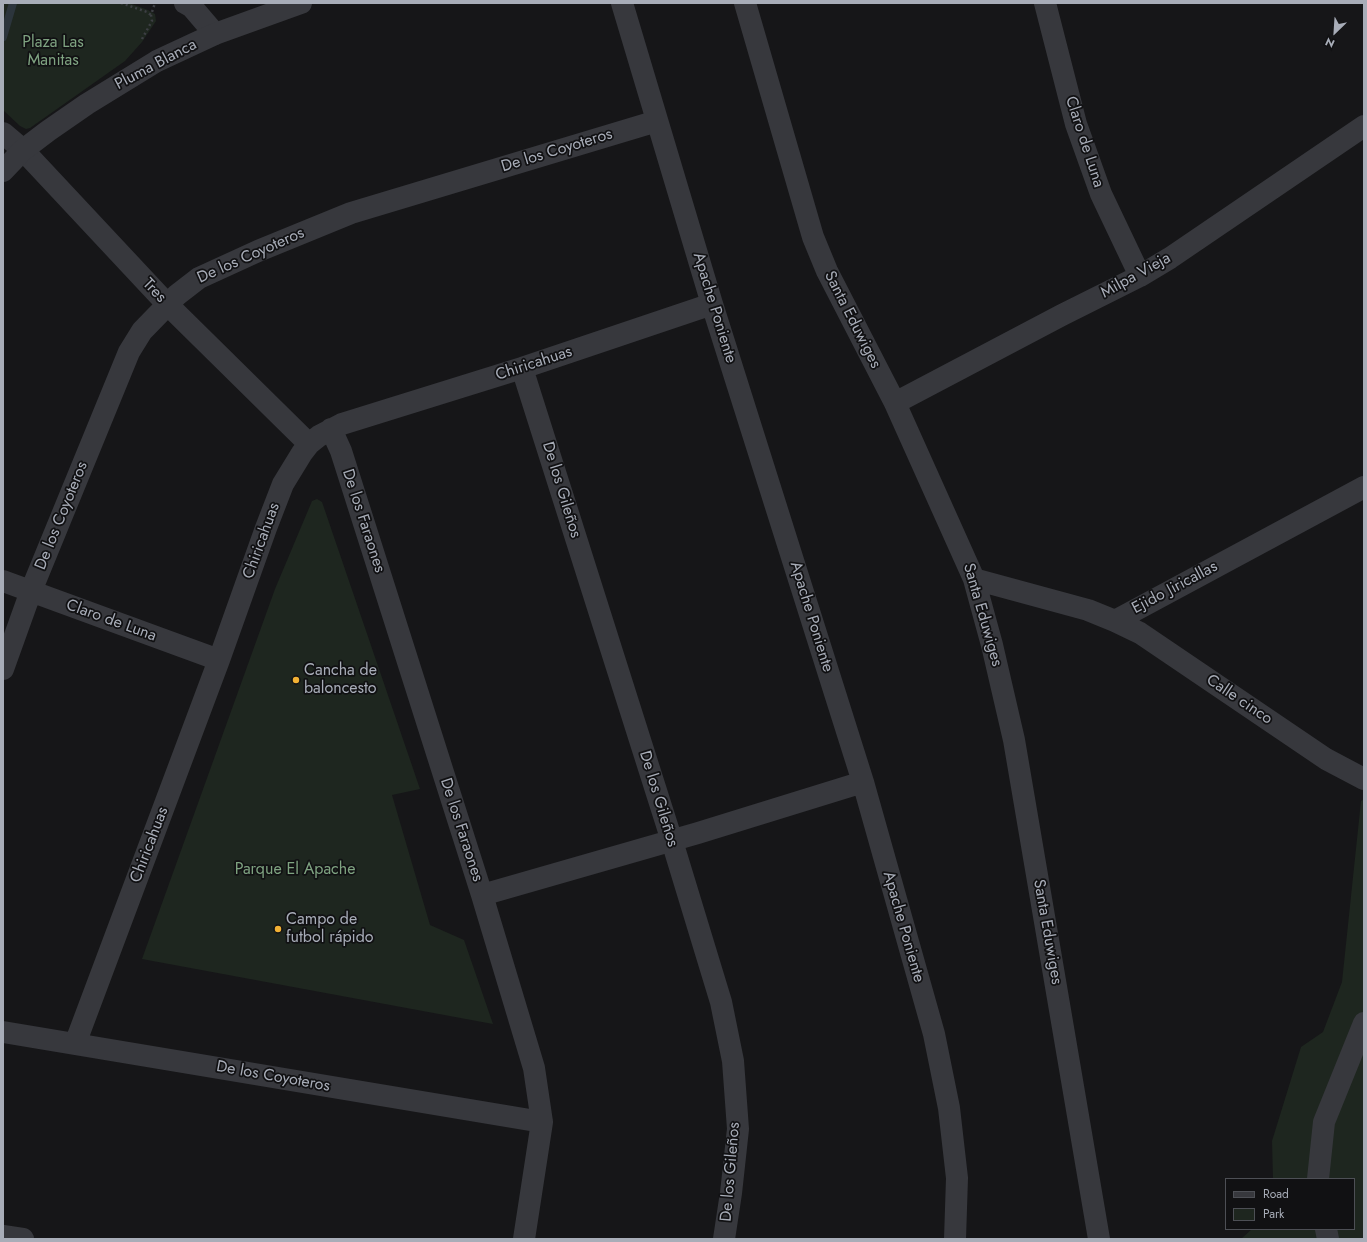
<!DOCTYPE html>
<html>
<head>
<meta charset="utf-8">
<style>
	body { margin:0 }
	#map { position:relative; width:1367px; height:1242px; overflow:hidden; background:#161618; font-family:Jost,sans-serif }
	canvas { display:block }
	.frame { position:absolute; inset:0; border:4px solid #a8adb8; pointer-events:none }
	.legend { position:absolute; left:1225px; top:1178px; width:130px; height:52px; box-sizing:border-box; background:#111113; border:1px solid #4d4f55; margin:0; padding:5px 7px; list-style:none; font-size:12px; color:#a8adb8 }
	.legend li { display:flex; align-items:center; gap:8px; height:20px }
	.legend b { width:20px; border:1px solid #4d4f55 }
	.north { position:absolute; left:1315px; top:12px; width:40px; height:40px; -webkit-text-stroke:3px #111113; paint-order:stroke; rotate:205deg; font-size:11px; font-weight:700; line-height:16px; text-align:center; color:#a8adb8 }
	.north::after { content:''; display:block; margin:auto; width:14px; height:18px; background:#a8adb8; clip-path:polygon(50% 0,100% 100%,50% 72%,0 100%) }
</style>
</head>
<body>
<div id="map">
<canvas width="1367" height="1242"></canvas>
<div class="frame"></div>
<ul class="legend">
<li><b style="height:5px;background:#37383d"></b>Road</li>
<li><b style="height:11px;background:#1e261f"></b>Park</li>
</ul>
<div class="north">N</div>
</div>
<script>
const ctx = document.querySelector('canvas').getContext('2d');
ctx.lineJoin = 'round';
function fill(path, color) { ctx.fillStyle = color; ctx.fill(path, 'evenodd'); }
const shape = rows => new Path2D(rows.map(r => 'M' + r).join(''));
function strokePath(path, color, width, dash) { ctx.strokeStyle = color; ctx.lineWidth = width; ctx.lineCap = dash ? 'butt' : 'round'; ctx.setLineDash(dash || []); ctx.stroke(path); }
function drawText(font, color, halo, rows, align = 'center') {
  ctx.font = font + ' Jost,sans-serif'; ctx.lineWidth = 3.5; ctx.setLineDash([]); ctx.textBaseline = 'middle'; ctx.strokeStyle = halo; ctx.fillStyle = color; for (const [text, x, y, turn = 0] of rows) {
    ctx.save(); ctx.translate(x, y); ctx.rotate((+turn || 0) * Math.PI / 180); ctx.textAlign = isNaN(turn) ? turn : align; if (halo) ctx.strokeText(text, 0, 0); ctx.fillText(text, 0, 0); ctx.restore();
  }
}
const green = shape([
	[3,3,129,3,148,10,155,14,156,21,142,42,125,61,30,128,26,129,20,126,3,110],
	[317,499,322,502,420,789,392,795,430,925,464,940,493,1024,142,959,275,589,312,501],
	[1364,799,1364,1239,1241,1239,1252,1229,1354,1229,1354,1179,1273,1179,1272,1141,1301,1047,1323,1032,1342,982,1361,801]
]);
const stream = shape([
	[3,37,13,3]
]);
const path = shape([
	[121,3,147,12,151,15],
	[142,39,152,21,151,15,155,3]
]);
const minor = shape([
	[185,3,192,7,215,34],
	[622,3,712,304,863,782,934,1034,949,1108,957,1178,955,1239],
	[745,3,813,237,827,271,895,403,974,579,992,645,1014,740,1099,1239],
	[1045,3,1076,124,1101,194,1140,276],
	[3,133,23,150,167,304,309,444],
	[522,368,672,841,721,1002,733,1061,738,1129,731,1193,724,1239],
	[895,403,1062,315,1140,276,1170,258,1364,126],
	[331,429,341,451,482,895,534,1068,542,1122,524,1239],
	[974,579,1088,610,1115,621,1140,633,1326,759,1364,779],
	[3,581,219,660],
	[1115,621,1364,487],
	[3,669,31,591,129,352,142,331,177,295,199,278,258,251,351,213,657,121],
	[482,895,698,833,863,782],
	[3,1032,542,1122],
	[75,1044,219,660,266,528,283,484,302,453,309,444,319,436,342,424,522,368,712,304],
	[1318,1179,1324,1122,1364,1023],
	[1326,1229,1328,1239],
	[3,1236,23,1239]
]);
const tertiary = shape([
	[3,171,23,150,48,131,87,104,157,61,215,34,301,3]
]);
const markers = [
	[296,680,4,"#f2b134"],
	[278,929,4,"#f2b134"]
];
const parkNames = [
	["Plaza Las",53,43],
	["Manitas",53,61],
	["Parque El Apache",295,870]
];
const streetNames = [
	["Pluma Blanca",156,65,-28],
	["Claro de Luna",1084,142,72],
	["De los Coyoteros",557,151,-17],
	["De los Coyoteros",251,256,-24],
	["Milpa Vieja",1136,276,-29],
	["Tres",154,291,46],
	["Apache Poniente",714,308,73],
	["Santa Eduwiges",852,320,63],
	["Chiricahuas",534,364,-18],
	["De los Gileños",561,490,73],
	["De los Coyoteros",62,516,-68],
	["De los Faraones",363,521,72],
	["Chiricahuas",262,541,-70],
	["Ejido Jiricallas",1175,588,-28],
	["Santa Eduwiges",982,615,74],
	["Apache Poniente",811,617,73],
	["Claro de Luna",111,621,20],
	["Calle cinco",1239,700,34],
	["De los Gileños",658,799,73],
	["De los Faraones",461,830,72],
	["Chiricahuas",150,845,-69],
	["Apache Poniente",903,927,74],
	["Santa Eduwiges",1047,932,80],
	["De los Coyoteros",273,1077,10],
	["De los Gileños",731,1172,-85]
];
const poiNames = [
	["Cancha de",304,671],
	["baloncesto",304,689],
	["Campo de",286,920],
	["futbol rápido",286,938]
];
fill(green, '#1e261f');
strokePath(stream, '#2c353c', 8);
strokePath(path, '#3d3f44', 2.5, [2, 3]);
strokePath(minor, '#37383d', 22);
strokePath(tertiary, '#37383d', 22);
for (const [x, y, r, color] of markers) { const dot = new Path2D(); dot.arc(x, y, r, 0, 2 * Math.PI); ctx.fillStyle = color; ctx.fill(dot); strokePath(dot, '#111113', 1.5); }
drawText('16px', '#7fa381', '#111113', parkNames);
drawText('16px', '#a8adb8', '#111113', streetNames);
drawText('16px', '#a8adb8', '#111113', poiNames, 'left');
</script>
</body>
</html>
